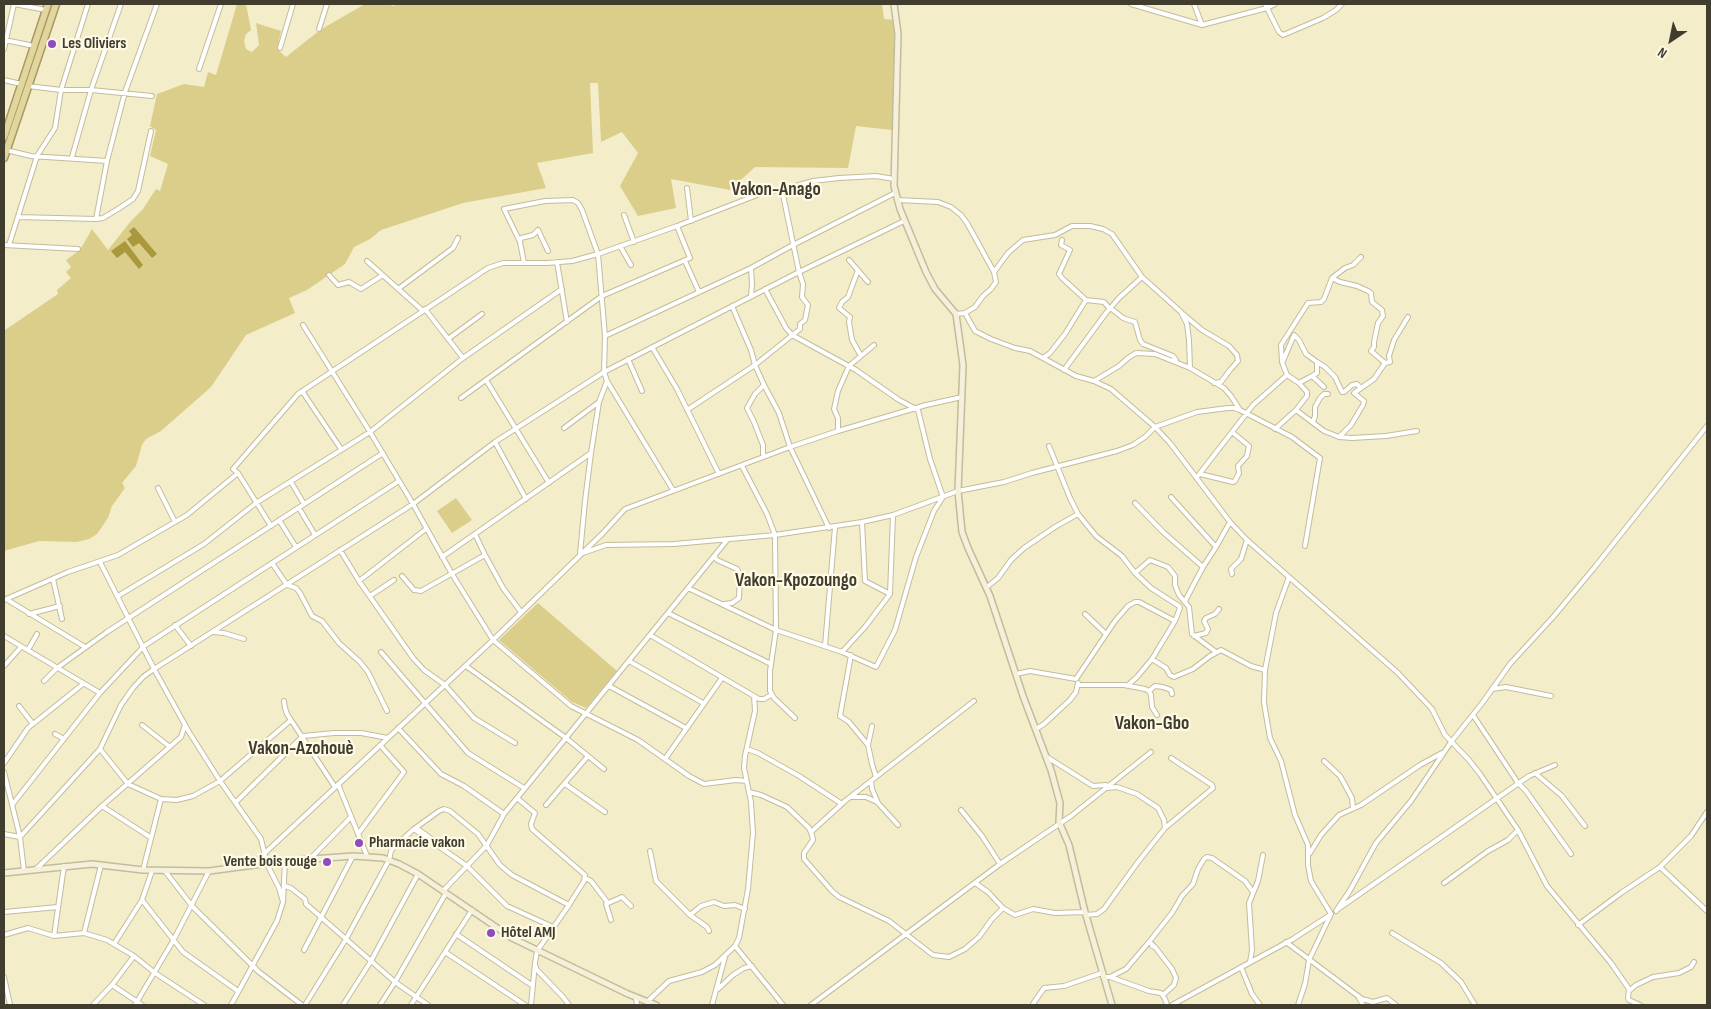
<!DOCTYPE html>
<html>
<head>
<meta charset="utf-8">
<style>
	body { margin:0 }
	#map { position:relative; width:1711px; height:1009px; overflow:hidden; background:#f4edca; font-family:"Sofia Sans Condensed",sans-serif }
	canvas { display:block }
	.frame { position:absolute; inset:0; border:5px solid #403d2f; pointer-events:none }
	.north { position:absolute; left:1646px; top:15px; width:50px; height:50px; -webkit-text-stroke:4px #fefae5; paint-order:stroke; rotate:214deg; font-size:14px; font-weight:700; line-height:20px; text-align:center; color:#403d2f }
	.north::after { content:''; display:block; margin:auto; width:18px; height:22px; background:#403d2f; clip-path:polygon(50% 0,100% 100%,50% 72%,0 100%) }
</style>
</head>
<body>
<div id="map">
<canvas width="1711" height="1009"></canvas>
<div class="frame"></div>
<div class="north">N</div>
</div>
<script>
const ctx = document.querySelector('canvas').getContext('2d');
ctx.lineJoin = 'round';
function fill(path, color) { ctx.fillStyle = color; ctx.fill(path, 'evenodd'); }
const shape = rows => new Path2D(rows.map(r => 'M' + r).join(''));
function strokePath(path, color, width, dash) { ctx.strokeStyle = color; ctx.lineWidth = width; ctx.lineCap = dash ? 'butt' : 'round'; ctx.setLineDash(dash || []); ctx.stroke(path); }
function drawText(font, color, halo, rows, align = 'center') {
  ctx.font = font + ' "Sofia Sans Condensed",sans-serif'; ctx.lineWidth = 4.5; ctx.setLineDash([]); ctx.textBaseline = 'middle'; ctx.strokeStyle = halo; ctx.fillStyle = color; for (const [text, x, y, turn = 0] of rows) {
    ctx.save(); ctx.translate(x, y); ctx.rotate((+turn || 0) * Math.PI / 180); ctx.textAlign = isNaN(turn) ? turn : align; if (halo) ctx.strokeText(text, 0, 0); ctx.fillText(text, 0, 0); ctx.restore();
  }
}
const green = shape([
	[237,4,246,4,251,30,246,34,244,41,246,49,252,52,259,45,256,23,281,31,277,49,286,57,320,30,365,4,390,4,392,6,399,4,882,4,884,19,894,20,894,41,896,46,892,130,856,126,848,168,755,167,730,190,671,179,676,208,638,216,620,186,638,153,622,132,601,142,598,83,590,83,593,153,537,163,546,188,463,203,381,230,370,239,354,247,345,264,307,290,289,298,295,313,246,335,211,387,161,431,146,439,142,445,136,466,122,483,125,488,112,506,108,518,97,534,89,539,77,542,39,541,4,551,4,332,5,330,58,294,57,290,71,278,66,272,71,267,66,260,80,250,92,229,108,250,130,222,143,209,156,189,160,191,168,164,150,156,156,130,150,126,157,94,184,84,204,87,208,72,216,75],
	[456,498,472,520,452,533,437,511],
	[538,603,617,671,586,708,572,702,499,640]
]);
const water = shape([
	[134,227,157,254,152,258,139,243,133,247,127,239,132,235,129,231],
	[125,241,143,265,139,269,125,252,117,258,111,251]
]);
const minor = shape([
	[14,4,46,10],
	[1131,4,1202,25,1267,8,1275,4],
	[1194,4,1202,25],
	[1265,4,1279,32,1283,35,1323,18,1336,10,1342,4],
	[319,29,327,4],
	[5,40,34,46],
	[280,48,293,4],
	[4,49,14,4],
	[199,69,221,4],
	[4,80,21,84],
	[28,86,61,90,91,90,152,96],
	[6,150,31,156,107,161],
	[72,157,91,90,121,4],
	[687,188,691,221],
	[897,200,938,202,951,207,961,215,967,223,994,272,996,282,991,289,983,296,975,307,965,313],
	[624,215,634,242],
	[18,217,96,219,103,218,118,209,133,199,138,191,151,131],
	[96,219,107,161,125,92,157,4],
	[1062,240,1061,245,1070,250,1059,274,1062,278,1086,300,1104,302,1110,309],
	[520,242,521,238,533,235,538,230,548,251],
	[4,245,78,249],
	[9,245,37,156,55,128,61,90,88,4],
	[620,246,631,265],
	[849,260,868,282],
	[367,261,423,311],
	[685,261,699,292],
	[557,262,567,322],
	[524,263,520,242,504,209,545,201,573,200,578,203,582,210,598,254,605,336,604,372,607,381,599,402,591,453,585,501,580,554,606,545,674,544,775,535,862,522,893,515,958,491,1004,482,1032,473,1117,451,1133,445,1145,437,1155,427,1197,412,1228,408,1234,408,1240,410,1292,437,1320,458,1305,546],
	[858,270,848,297,842,302,839,308,850,317,849,322,852,340,861,356],
	[994,272,1008,253,1023,240,1055,235,1072,226,1090,226,1103,229,1112,234,1142,277,1181,312,1187,324,1189,340,1190,368],
	[329,275,338,285,349,282,361,289,383,275],
	[1332,278,1340,282,1357,286,1368,291,1371,293,1372,302,1382,310,1383,316,1378,323,1374,342,1374,347,1371,351,1385,363],
	[398,289,453,248,458,238],
	[751,296,752,284,751,268],
	[425,309,463,358],
	[1113,310,1123,318,1135,322,1140,340,1143,344,1173,356,1176,360],
	[956,314,965,313,975,331,991,339,1015,348,1030,351,1076,376,1094,381,1111,389,1155,427,1170,443,1230,522,1247,540,1398,673,1432,709,1445,735,1469,760,1480,774,1518,830,1547,886,1611,963,1629,989,1628,998,1629,1000,1640,1005],
	[1183,314,1202,330,1229,346,1237,355,1238,361,1230,370,1221,382,1214,383],
	[303,325,370,432,413,504,452,574,493,640,571,706,638,740,689,776,704,784,736,780,746,781],
	[605,336,751,268,793,245,895,193],
	[448,339,482,314],
	[652,347,677,389,719,474],
	[1043,358,1050,353,1065,334,1086,300],
	[628,359,642,391],
	[1283,361,1294,335,1299,340,1306,354,1317,362,1317,373,1312,376],
	[1317,362,1325,367,1335,377,1342,392,1344,392,1352,385,1357,384,1361,388],
	[1064,370,1106,313,1119,298,1142,277],
	[1287,375,1299,383,1307,392,1307,396,1296,410],
	[486,380,549,483],
	[607,381,673,490],
	[1094,381,1119,366,1128,358,1136,353,1155,354,1190,368,1224,388,1231,396,1240,410],
	[1299,383,1312,376,1324,387],
	[764,385,779,413,790,447,829,528],
	[302,391,341,449],
	[461,398,602,296,690,258,677,226],
	[687,410,755,365,751,350,732,306],
	[1313,422,1315,416,1315,407,1320,398,1324,394,1328,394],
	[564,428,599,402],
	[1275,429,1296,410,1324,431,1339,437,1352,438,1386,436,1417,431],
	[838,431,838,418,834,409,838,391,849,366,874,345],
	[1339,437,1351,425,1363,405,1364,401,1354,393,1374,379,1385,363,1390,362,1389,356,1394,340,1408,317],
	[495,442,526,499],
	[1049,446,1070,498,1078,514,1096,536,1122,556,1135,573,1150,560,1168,567,1175,576,1175,585,1179,595,1189,607,1192,634,1216,652],
	[763,454,763,445,754,422,747,408,755,394,764,385,755,365,800,329,800,324,805,320,808,305,802,297,803,284,799,272,782,190],
	[742,466,767,514,775,535,776,630,770,671,770,691,774,698,795,718],
	[238,473,271,526],
	[1200,474,1233,482,1235,481,1239,473,1238,466,1247,456,1249,446,1232,432],
	[1197,477,1253,405,1287,375,1282,362,1281,345,1308,303,1321,302,1324,299,1332,278,1345,268,1353,265,1361,257],
	[291,482,304,504],
	[158,488,175,522],
	[1171,497,1216,547,1230,522],
	[1135,503,1163,532,1203,567,1185,601],
	[299,508,315,535],
	[279,520,296,547],
	[862,522,865,581,890,594],
	[475,534,485,555,503,588,521,612],
	[340,550,359,581,413,658,424,670,445,685,474,718,515,743],
	[714,556,717,560,737,569,740,575,776,587],
	[442,557,591,453],
	[100,562,154,669,189,732,220,781,261,839,267,864,279,888,283,902],
	[272,563,287,585,296,588,300,593,312,616,322,621,339,643,360,662,368,672,387,711],
	[1203,567,1216,547],
	[1232,574,1231,569,1241,559,1247,540],
	[402,576,414,590,421,591,485,555],
	[53,579,62,619],
	[359,581,426,529],
	[987,587,998,578,1011,560,1024,548,1055,527,1078,514],
	[688,588,776,630,842,652,876,667,895,630,916,557,934,511,943,497,930,459,918,410,899,400,856,370,792,335,786,328,765,289],
	[118,596,204,544,256,503,370,432,463,358,562,289],
	[370,596,394,580],
	[6,599,85,647],
	[4,600,68,572,118,555,187,515,238,473,233,469,298,394,488,268,503,263,547,263,572,261,598,254,677,226,765,192,782,190,813,181,839,178,876,176,894,179],
	[724,604,732,603,739,598,740,575],
	[668,613,771,664],
	[29,614,60,606],
	[1085,614,1106,634],
	[175,625,191,646],
	[213,632,224,633,244,639],
	[650,635,759,699,764,699,771,695],
	[4,636,100,693],
	[1194,636,1206,633,1208,629,1204,621,1206,618,1215,614,1219,609],
	[825,646,835,527],
	[28,650,37,634],
	[381,652,468,753,524,788],
	[842,652,865,627,890,594,893,515],
	[851,655,840,716,849,722,868,745,872,764,876,777],
	[1152,659,1175,621],
	[629,661,703,703],
	[4,666,21,647],
	[466,666,566,738,604,769],
	[1265,670,1276,613,1289,577],
	[1016,674,1030,671,1076,679,1115,621,1128,606,1135,602,1139,602,1175,621,1180,608,1179,606,1151,588,1135,573],
	[44,681,57,668,107,632,383,453],
	[1078,685,1124,685,1145,689,1149,691,1151,695,1152,707,1157,715],
	[1128,685,1137,677,1152,659,1166,668,1170,675,1174,677,1193,669,1210,656,1221,650,1251,666,1265,670,1264,703,1270,738,1281,761,1295,815,1308,845,1308,865,1311,881,1331,914,1309,960,1305,984,1298,1005],
	[609,686,686,728],
	[1492,689,1506,687,1551,696],
	[1149,691,1155,686,1163,687,1171,690,1172,694],
	[284,701,285,708,287,714,335,787],
	[19,706,33,724],
	[1473,715,1518,783,1526,791,1571,854],
	[142,725,170,747],
	[398,728,441,774,464,786,504,814],
	[1036,729,1044,724,1070,700,1076,692,1078,683],
	[55,734,64,739],
	[868,745,872,726],
	[100,749,128,784,161,799,177,800,193,796,220,781,291,720],
	[747,749,758,753,799,776,842,804],
	[1047,757,1093,786,1106,785,1107,788,1117,787,1137,794,1158,808,1164,820,1165,828],
	[665,759,722,678],
	[1324,761,1340,776,1345,785,1352,798,1353,808],
	[4,763,28,728,83,684],
	[4,772,20,837,24,871],
	[1535,773,1562,796,1585,826],
	[871,781,872,789,878,803],
	[338,784,367,856],
	[565,784,605,812],
	[749,792,761,795,787,807,809,828,812,835,813,840,804,853,804,859,832,891,839,897,889,921,933,955,949,957,965,949,979,937,992,919,1003,908],
	[851,797,866,797,877,802,898,825],
	[517,798,535,813,531,824,532,829,585,875,584,881,569,905,537,951,535,963,531,1005],
	[236,802,303,736,334,733,361,733,388,738],
	[12,805,100,693,144,646,399,481],
	[546,805,588,756],
	[102,806,150,837],
	[961,810,982,836,1000,864],
	[416,828,436,842],
	[414,829,467,866,507,906,553,927],
	[811,832,845,801,974,701],
	[4,834,20,837,100,749,121,705,133,688,143,677,154,669,413,504,495,442,604,372,799,272,904,221],
	[358,834,404,772,380,745],
	[650,851,656,881,690,915,707,927,709,931],
	[1310,853,1321,835,1339,815,1361,805,1420,765,1442,753],
	[310,859,351,817],
	[252,865,493,640,603,533,625,509,790,447,838,431,926,405,962,397],
	[1660,867,1707,911],
	[35,870,102,806,181,737,185,725],
	[143,870,161,799],
	[165,871,192,906,259,972,302,1005],
	[585,878,591,881,608,903],
	[975,883,988,892,1003,908,1015,915,1033,909,1055,913,1085,912],
	[1444,883,1488,851,1508,840,1518,830],
	[285,886,291,888,305,899,306,904,395,982,428,1005],
	[443,891,487,845,504,814,728,539],
	[142,900,183,952,238,991],
	[1338,909,1529,776,1555,765],
	[1336,911,1349,892,1376,843,1411,801,1451,742,1483,702,1510,664,1554,616,1594,568,1707,426],
	[4,912,58,907],
	[690,915,701,906,714,902,724,906,735,905,745,909],
	[1086,915,1097,914,1104,909,1138,862,1165,828,1213,788,1212,785,1171,758],
	[611,920,606,904,622,897,631,906],
	[1578,925,1621,893,1660,867,1691,836,1707,812],
	[84,933,101,865],
	[1392,933,1441,963,1461,982,1475,1005],
	[456,934,533,986],
	[4,935,28,928,54,936,84,933,107,940,134,956,155,973,204,1005],
	[54,936,64,866],
	[1149,942,1153,945,1152,946,1155,947,1172,969,1176,978,1174,985,1163,995],
	[1286,942,1362,999,1373,1002,1387,998,1396,1005],
	[114,944,142,900,152,871],
	[735,946,783,1005],
	[304,950,353,856],
	[445,952,525,1005],
	[1250,962,1252,950,1249,903,1258,881,1263,855],
	[535,965,537,970,563,997,569,1005],
	[1241,967,1252,994,1260,1005],
	[4,977,10,1005],
	[1103,977,1110,977,1126,969,1149,942,1172,913,1182,896,1193,884,1198,869,1204,859,1207,857,1212,858,1245,881,1253,892],
	[1110,977,1149,991,1161,993,1165,999,1167,1005],
	[112,985,142,1005],
	[718,989,733,975,744,968,752,966],
	[1629,991,1636,985,1653,977,1679,973,1691,967,1694,962],
	[636,998,637,1005],
	[1359,998,1363,1005],
	[647,1002,669,981,702,972,715,965,735,946,739,938,748,889,753,833,751,802,744,768,745,756,755,711,754,696],
	[1033,1004,1044,988,1064,986,1102,973],
	[93,1005,112,985,134,956],
	[135,1005,173,941,209,871],
	[231,1005,277,921,283,902,285,861],
	[305,1005,346,939,389,860,391,851,394,847,414,829,439,811,444,809,450,811,478,834,500,865,512,875,569,905],
	[343,1005,371,961,418,874],
	[380,1005,395,982,446,893],
	[411,1005,472,910],
	[712,1005,725,957],
	[811,1005,1000,864,1071,816,1151,752],
	[1172,1005,1293,939,1330,915]
]);
const secondary = shape([
	[894,4,898,34,894,186,900,209,926,272,935,289,956,314,963,365,958,491,962,532,968,548,990,596,1023,696,1051,770,1060,803,1059,822,1069,845,1085,912,1112,1005],
	[4,873,92,864,143,870,209,871,285,861,353,856,383,858,399,864,418,874,512,938,628,994,656,1005]
]);
const trunk = shape([
	[4,137,48,4],
	[4,158,56,4]
]);
const markers = [
	[52,44,5,"#8f4bbf"],
	[359,843,5,"#8f4bbf"],
	[327,862,5,"#8f4bbf"],
	[491,933,5,"#8f4bbf"]
];
const poiNames = [
	["Les Oliviers",62,44],
	["Pharmacie vakon",369,843],
	["Vente bois rouge",317,862,"right"],
	["Hôtel AMJ",501,933]
];
const quarterNames = [
	["Vakon-Anago",776,190],
	["Vakon-Kpozoungo",796,581],
	["Vakon-Gbo",1152,724],
	["Vakon-Azohouè",301,749]
];
fill(green, '#dbce8a');
fill(water, '#aa983d');
strokePath(minor, '#c3bc9a', 6);
strokePath(secondary, '#c3bc9a', 8);
strokePath(trunk, '#a59a66', 9);
strokePath(minor, '#fff', 4);
strokePath(secondary, '#f4f0da', 5);
strokePath(trunk, '#e2d69c', 6);
for (const [x, y, r, color] of markers) { const dot = new Path2D(); dot.arc(x, y, r, 0, 2 * Math.PI); ctx.fillStyle = color; ctx.fill(dot); strokePath(dot, '#fefae5', 2); }
drawText('bold 16px', '#403d2f', '#fefae5', poiNames, 'left');
drawText('bold 19px', '#403d2f', '#fefae5', quarterNames);
</script>
</body>
</html>
